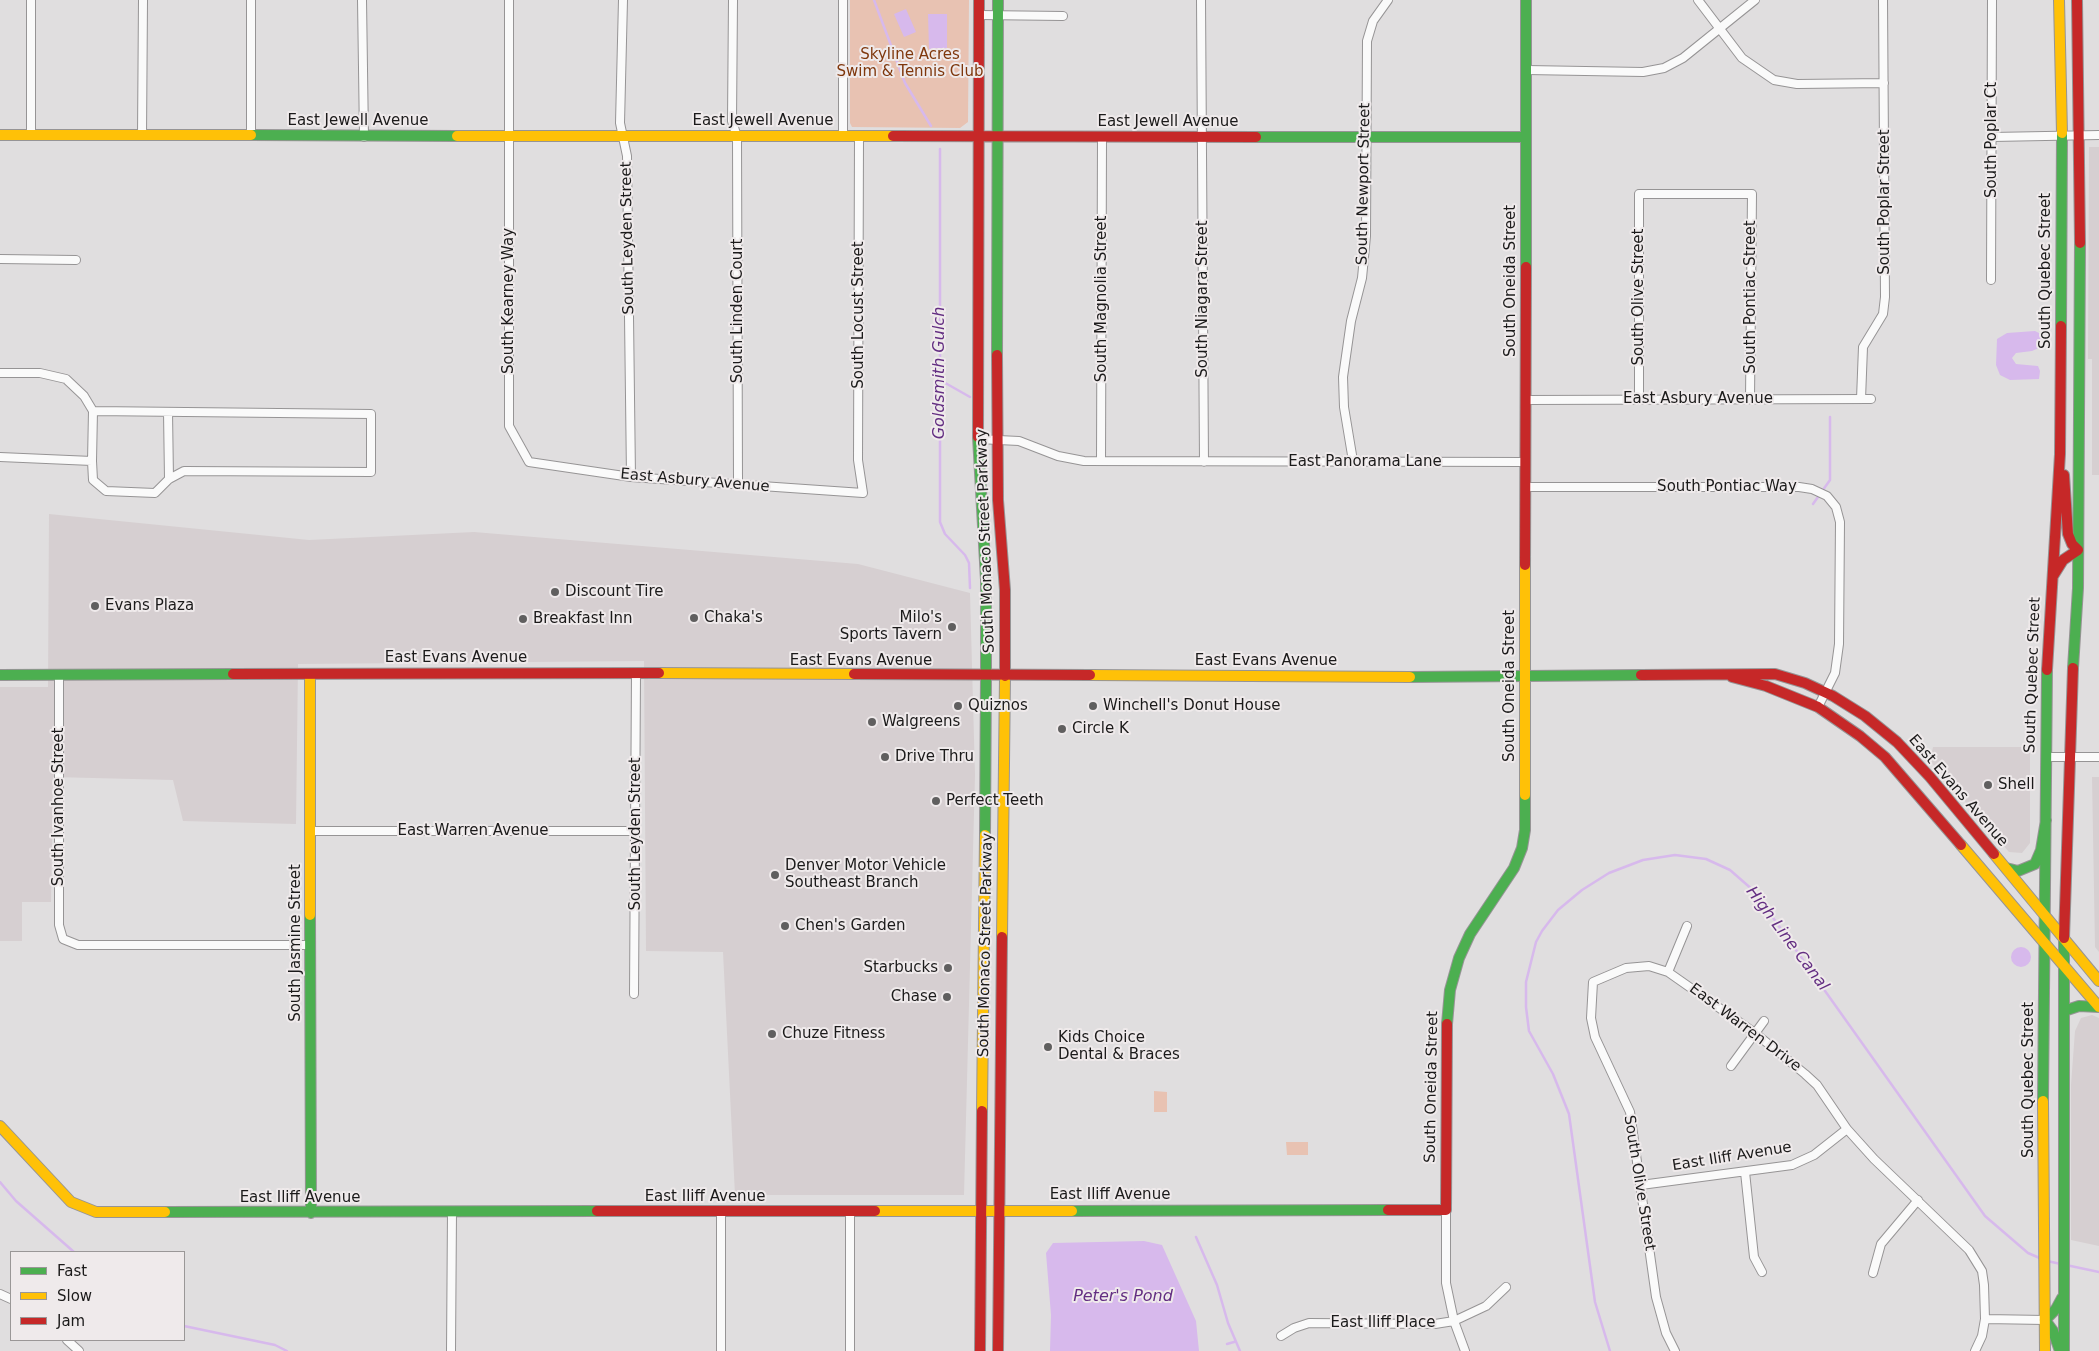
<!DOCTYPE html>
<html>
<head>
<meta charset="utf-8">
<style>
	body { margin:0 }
	#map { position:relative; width:2099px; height:1351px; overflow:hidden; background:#e0dedf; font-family:"DejaVu Sans",sans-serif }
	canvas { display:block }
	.legend { position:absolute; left:10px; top:1251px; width:175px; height:90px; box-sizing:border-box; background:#efeaeb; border:1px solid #9a9797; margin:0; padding:6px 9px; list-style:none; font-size:15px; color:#1b1a1a }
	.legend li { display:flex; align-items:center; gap:10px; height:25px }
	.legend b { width:25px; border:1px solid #9a9797 }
</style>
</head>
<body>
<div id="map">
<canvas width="2099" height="1351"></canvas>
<ul class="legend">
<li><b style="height:6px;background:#4caf50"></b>Fast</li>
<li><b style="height:6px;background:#ffc107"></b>Slow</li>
<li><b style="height:6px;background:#c62828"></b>Jam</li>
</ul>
</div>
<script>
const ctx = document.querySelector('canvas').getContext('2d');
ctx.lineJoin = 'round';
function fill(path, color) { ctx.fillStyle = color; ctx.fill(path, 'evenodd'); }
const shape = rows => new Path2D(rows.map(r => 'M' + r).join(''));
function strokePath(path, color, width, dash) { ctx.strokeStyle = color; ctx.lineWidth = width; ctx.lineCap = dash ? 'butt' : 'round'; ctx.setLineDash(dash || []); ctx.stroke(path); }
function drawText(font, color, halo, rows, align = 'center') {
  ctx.font = font + ' "DejaVu Sans",sans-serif'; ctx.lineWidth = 4; ctx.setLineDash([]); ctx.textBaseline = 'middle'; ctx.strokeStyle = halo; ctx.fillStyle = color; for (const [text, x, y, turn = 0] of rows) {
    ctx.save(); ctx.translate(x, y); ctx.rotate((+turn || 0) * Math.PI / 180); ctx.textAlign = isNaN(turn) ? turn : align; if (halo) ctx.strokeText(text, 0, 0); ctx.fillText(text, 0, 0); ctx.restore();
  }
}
const built = shape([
	[2089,147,2099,147,2099,475,2092,475,2092,359,2088,359],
	[49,514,309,540,474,532,858,564,970,593,975,775,964,1195,735,1195,723,952,646,951,644,661,298,664,296,824,183,821,173,780,53,777,51,902,22,902,22,941,0,941,0,687,48,687],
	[1933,747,2030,747,2030,843,2022,853,2009,852,1930,761],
	[2092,777,2099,777,2099,952,2095,947],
	[2092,1015,2099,1018,2099,1246,2071,1240,2071,1085,2075,1031,2081,1018]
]);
const green = shape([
	[850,0,969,0,968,122,960,128,852,127,850,123],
	[1154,1091,1167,1092,1167,1112,1154,1112],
	[1286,1142,1308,1142,1308,1155,1287,1155]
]);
const water = shape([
	[906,9,916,32,904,37,894,14],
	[928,14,947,14,947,48,929,49],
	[2035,331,2043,335,2041,347,2032,351,2016,353,2012,358,2016,364,2038,366,2040,371,2039,379,2010,380,2000,375,1996,365,1997,339,2007,333],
	'2011 957a10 10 0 1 1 20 0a10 10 0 1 1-20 0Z',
	[1144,1241,1162,1245,1196,1321,1199,1351,1050,1351,1051,1315,1046,1253,1053,1243]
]);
const stream = shape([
	[874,0,905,83,931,126],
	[940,149,940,522,945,534,965,555,969,563,970,588],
	[940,380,970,397],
	[1813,504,1830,480,1830,417],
	[0,1182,16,1201,74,1252],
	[1196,1237,1217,1285,1228,1323,1240,1351],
	[2047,1261,2061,1264],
	[2066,1265,2099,1272],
	[184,1326,275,1345,287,1351],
	[1227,1344,1234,1342],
	[1610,1351,1595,1302,1569,1114,1553,1074,1529,1031,1526,1007,1526,982,1536,942,1542,931,1558,910,1582,890,1609,873,1643,860,1675,855,1706,859,1730,870,1754,891,1985,1216,2028,1253,2042,1259]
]);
const street = shape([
	[31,0,31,135],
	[251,0,251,136],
	[362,0,364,137],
	[509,0,509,426,529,462,631,477,863,493,858,460,859,136],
	[623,0,620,123,627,156,631,477],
	[733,0,732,121,737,137,738,485],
	[1201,0,1204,462],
	[1698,0,1742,58,1774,80,1797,84,1884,83],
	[980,15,1063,16],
	[1527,70,1643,72,1664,68,1683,58,1755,0],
	[142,136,143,0],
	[843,136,843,0],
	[1992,137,2099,135],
	[0,259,76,260],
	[1991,280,1992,0],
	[0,373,40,373,66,379,84,396,93,411,371,414,371,472,184,471,169,479,155,493,106,491,93,480,92,461,0,457],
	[1639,399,1639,194,1752,194,1750,399],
	[1861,399,1863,347,1883,314,1885,297,1883,0],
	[1526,400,1871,399],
	[168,412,169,479],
	[978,439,1019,441,1058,456,1084,461,1526,462],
	[92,461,93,411],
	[1101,461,1102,138],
	[1353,461,1344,407,1343,377,1351,321,1362,278,1366,236,1367,41,1373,21,1388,0],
	[1526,487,1799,487,1812,489,1827,496,1836,507,1840,522,1839,644,1835,673,1818,707],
	[59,674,59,925,63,939,78,945,311,945],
	[2046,757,2099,757],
	[310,831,636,831],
	[1668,972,1687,926],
	[634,994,636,674],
	[1731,1066,1764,1021],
	[1745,1172,1754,1257,1762,1272],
	[1641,1185,1792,1165,1814,1155,1847,1129],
	[1446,1210,1446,1283,1454,1321,1465,1351],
	[1873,1273,1881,1244,1918,1200],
	[0,1294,11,1299],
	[1985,1319,2045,1320],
	[1281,1336,1294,1328,1309,1323,1435,1324,1454,1321,1486,1306,1506,1287],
	[67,1340,79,1351],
	[451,1351,452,1212],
	[721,1351,721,1212],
	[850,1351,850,1211],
	[1675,1351,1666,1333,1656,1297,1630,1112,1595,1037,1591,1018,1593,982,1626,968,1649,966,1668,972,1755,1033,1805,1074,1817,1085,1847,1129,1874,1159,1969,1250,1982,1271,1984,1285,1985,1319,1982,1336,1975,1351]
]);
const fast = shape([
	[251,135,457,136],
	[1256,137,1526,137],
	[1526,267,1526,0],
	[2061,326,2062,133],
	[997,355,998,0],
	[978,437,986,580,986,676],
	[2073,668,2078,588,2080,243],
	[0,675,233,674],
	[1410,677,1641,675],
	[985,835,986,676],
	[2006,868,2018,871,2035,864,2041,850,2046,820],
	[310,915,311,1213],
	[2064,1011,2079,1006,2099,1007],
	[1447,1024,1450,990,1459,958,1470,934,1514,868,1522,848,1525,830,1525,795],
	[2043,1101,2047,670],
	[1072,1211,1388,1210],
	[165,1212,597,1211],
	[2060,1351,2053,1331,2045,1320,2056,1309,2062,1298],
	[2064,1351,2064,938]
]);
const slow = shape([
	[2059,0,2062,133],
	[0,135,251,135],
	[457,136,893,136],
	[659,673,854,674],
	[310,674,310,915],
	[1090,675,1410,677],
	[1525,795,1525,565],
	[1961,845,2099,1007],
	[1994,854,2099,981],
	[1002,937,1005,676],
	[2043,1101,2045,1351],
	[982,1111,985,835],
	[0,1126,71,1202,96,1212,165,1212],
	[875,1211,1072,1211]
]);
const jam = shape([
	[2077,0,2080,243],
	[893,136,1256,137],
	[997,355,998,500,1005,590,1005,676],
	[978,437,979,0],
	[1525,565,1526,267],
	[2053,576,2063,560,2078,550,2072,544,2068,534,2064,475],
	[2047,670,2060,454,2061,326],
	[233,674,659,673],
	[854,674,1090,675],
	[1641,675,1775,674,1805,683,1833,696,1865,716,1897,742,1930,777,1994,854],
	[1732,677,1766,686,1818,707,1860,736,1885,757,1961,845],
	[2064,938,2073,668],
	[1388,1210,1446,1210,1447,1024],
	[597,1211,875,1211],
	[980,1351,982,1111],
	[998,1351,1002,937]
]);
const markers = [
	[555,592,5,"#605f5f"],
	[95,606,5,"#605f5f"],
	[694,618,5,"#605f5f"],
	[523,619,5,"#605f5f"],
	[952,627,5,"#605f5f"],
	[958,706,5,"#605f5f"],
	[1093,706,5,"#605f5f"],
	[872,722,5,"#605f5f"],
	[1062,729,5,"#605f5f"],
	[885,757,5,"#605f5f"],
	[1988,785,5,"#605f5f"],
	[936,801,5,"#605f5f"],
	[775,875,5,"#605f5f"],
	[785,926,5,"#605f5f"],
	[948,968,5,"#605f5f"],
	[947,997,5,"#605f5f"],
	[772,1034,5,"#605f5f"],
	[1048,1047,5,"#605f5f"]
];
const parkNames = [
	["Skyline Acres",910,55],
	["Swim & Tennis Club",910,72]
];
const streetNames = [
	["East Jewell Avenue",358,121],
	["East Jewell Avenue",763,121],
	["East Jewell Avenue",1168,122],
	["South Poplar Ct",1992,140,-90],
	["South Newport Street",1364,184,-89],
	["South Poplar Street",1885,202,-90],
	["South Leyden Street",628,238,-91],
	["South Quebec Street",2046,271,-90],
	["South Oneida Street",1511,281,-90],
	["South Olive Street",1639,297,-90],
	["South Pontiac Street",1751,297,-90],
	["South Magnolia Street",1102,299,-90],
	["South Niagara Street",1203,299,-90],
	["South Kearney Way",509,301,-90],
	["South Linden Court",738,311,-90],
	["South Locust Street",859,315,-90],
	["East Asbury Avenue",1698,399],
	["East Panorama Lane",1365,462],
	["East Asbury Avenue",695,481,5],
	["South Pontiac Way",1727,487],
	["South Monaco Street Parkway",986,541,-92],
	["East Evans Avenue",456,658],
	["East Evans Avenue",861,661],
	["East Evans Avenue",1266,661],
	["South Quebec Street",2033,675,-88],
	["South Oneida Street",1510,686,-90],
	["East Evans Avenue",1958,791,49],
	["South Ivanhoe Street",59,807,-90],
	["East Warren Avenue",473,831],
	["South Leyden Street",636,834,-90],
	["South Jasmine Street",296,943,-90],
	["South Monaco Street Parkway",986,945,-89],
	["East Warren Drive",1745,1028,37],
	["South Quebec Street",2029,1080,-90],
	["South Oneida Street",1432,1087,-89],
	["East Iliff Avenue",1732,1157,-9],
	["South Olive Street",1639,1183,81],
	["East Iliff Avenue",1110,1195],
	["East Iliff Avenue",705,1197],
	["East Iliff Avenue",300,1198],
	["East Iliff Place",1383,1323]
];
const poiNames = [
	["Discount Tire",565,592],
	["Evans Plaza",105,606],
	["Chaka's",704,618],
	["Milo's",942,618,"right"],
	["Sports Tavern",942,635,"right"],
	["Breakfast Inn",533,619],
	["Quiznos",968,706],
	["Winchell's Donut House",1103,706],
	["Walgreens",882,722],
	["Circle K",1072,729],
	["Drive Thru",895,757],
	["Shell",1998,785],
	["Perfect Teeth",946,801],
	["Denver Motor Vehicle",785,866],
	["Southeast Branch",785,883],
	["Chen's Garden",795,926],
	["Starbucks",938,968,"right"],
	["Chase",937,997,"right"],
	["Chuze Fitness",782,1034],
	["Kids Choice",1058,1038],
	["Dental & Braces",1058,1055]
];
const waterNames = [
	["Goldsmith Gulch",940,373,-90],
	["High Line Canal",1787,939,53],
	["Peter's Pond",1123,1297]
];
fill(built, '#d6cfd1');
fill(green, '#e8c2b2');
fill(water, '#d7b9ec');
strokePath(stream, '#d7b9ec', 2.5);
strokePath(street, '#969495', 10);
strokePath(fast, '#969495', 12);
strokePath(slow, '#969495', 12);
strokePath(jam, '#969495', 12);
strokePath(street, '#fafafa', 8);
strokePath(fast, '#4caf50', 10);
strokePath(slow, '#ffc107', 10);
strokePath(jam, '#c62828', 10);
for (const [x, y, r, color] of markers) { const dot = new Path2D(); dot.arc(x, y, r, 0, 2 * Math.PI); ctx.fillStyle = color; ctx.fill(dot); strokePath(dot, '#efeaeb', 2); }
drawText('15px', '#7f370c', '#efeaeb', parkNames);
drawText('15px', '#1b1a1a', '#efeaeb', streetNames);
drawText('15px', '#1b1a1a', '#efeaeb', poiNames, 'left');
drawText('italic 16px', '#632e82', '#efeaeb', waterNames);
</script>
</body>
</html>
